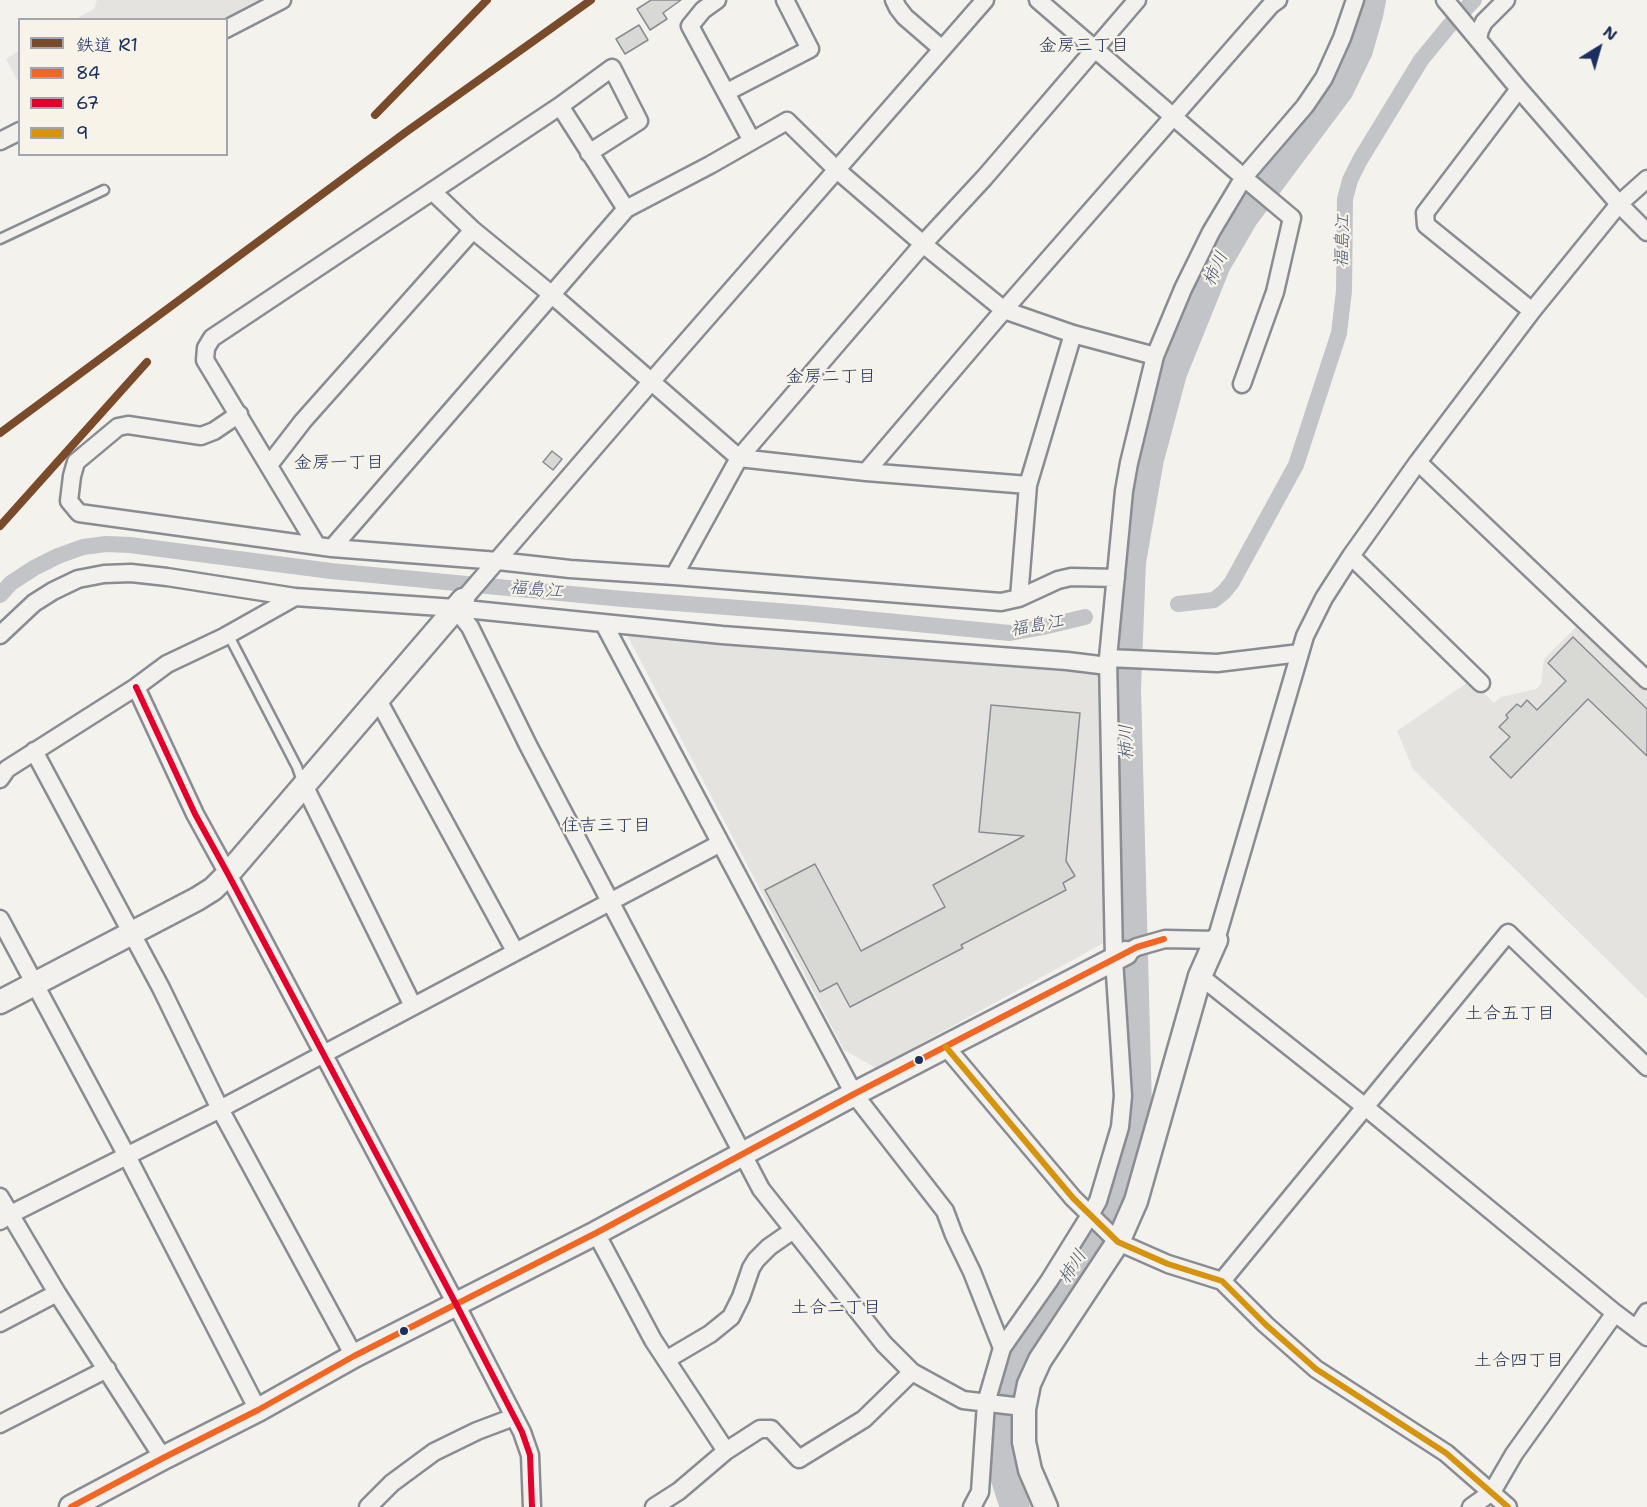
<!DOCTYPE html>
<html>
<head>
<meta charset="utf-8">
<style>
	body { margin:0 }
	#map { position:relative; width:1647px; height:1507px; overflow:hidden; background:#f4f2ec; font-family:"Shantell Sans","Klee One",sans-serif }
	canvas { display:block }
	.legend { position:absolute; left:18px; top:18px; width:210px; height:138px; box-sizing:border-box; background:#f7f3e8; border:2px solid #9fa5b1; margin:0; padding:8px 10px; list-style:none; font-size:18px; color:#1b2f5e }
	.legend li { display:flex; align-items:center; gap:12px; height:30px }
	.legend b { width:30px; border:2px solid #9fa5b1 }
	.north { position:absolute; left:1569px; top:18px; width:60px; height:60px; -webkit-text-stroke:4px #f7f3e8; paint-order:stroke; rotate:37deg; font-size:16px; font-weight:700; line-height:24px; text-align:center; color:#1b2f5e }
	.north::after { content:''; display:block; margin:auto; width:21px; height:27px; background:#1b2f5e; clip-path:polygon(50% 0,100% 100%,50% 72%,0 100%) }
</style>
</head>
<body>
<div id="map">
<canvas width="1647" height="1507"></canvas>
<ul class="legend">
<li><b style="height:8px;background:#7a4b2a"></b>鉄道 R1</li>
<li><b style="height:8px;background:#f26522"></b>84</li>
<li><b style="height:8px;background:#e4002b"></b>67</li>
<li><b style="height:8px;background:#d6940e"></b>9</li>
</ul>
<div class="north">N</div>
</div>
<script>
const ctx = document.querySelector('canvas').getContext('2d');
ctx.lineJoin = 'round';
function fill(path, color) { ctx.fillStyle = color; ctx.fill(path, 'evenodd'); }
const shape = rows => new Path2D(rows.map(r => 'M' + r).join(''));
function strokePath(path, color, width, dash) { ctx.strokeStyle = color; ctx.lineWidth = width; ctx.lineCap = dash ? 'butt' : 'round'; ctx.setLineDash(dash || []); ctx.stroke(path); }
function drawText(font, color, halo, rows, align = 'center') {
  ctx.font = font + ' "Shantell Sans","Klee One",sans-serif'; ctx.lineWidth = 4.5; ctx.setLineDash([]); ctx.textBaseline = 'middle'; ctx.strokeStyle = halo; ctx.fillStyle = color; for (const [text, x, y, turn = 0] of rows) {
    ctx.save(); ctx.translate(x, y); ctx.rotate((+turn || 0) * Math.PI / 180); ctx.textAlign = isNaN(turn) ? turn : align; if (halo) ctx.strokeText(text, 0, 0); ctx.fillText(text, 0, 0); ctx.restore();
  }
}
const built = shape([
	[97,0,264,0,223,19,75,19,94,9],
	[19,51,19,83,6,59],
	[1579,624,1647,693,1647,999,1413,769,1397,731,1471,680,1494,703,1501,697,1536,689,1541,684,1544,659],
	[627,635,1110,675,1113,938,876,1068,844,1050]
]);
const canal = shape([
	[0,595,11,583,34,568,58,556,83,547,106,544,130,545,331,571,623,599,804,613,979,630,1010,633,1043,627,1085,617],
	[1178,604,1214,600,1224,592,1232,582,1296,465,1339,333,1344,291,1345,199,1350,180,1360,160,1421,60,1449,26,1474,0]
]);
const river = shape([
	[1015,1507,1004,1473,1001,1452,1001,1415,1007,1385,1017,1359,1026,1340,1075,1269,1108,1214,1122,1178,1129,1156,1137,1109,1126,689,1131,562,1149,459,1172,373,1216,264,1244,216,1339,89,1358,50,1368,15,1371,0]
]);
const building = shape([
	[651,0,681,0,663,13,667,19,650,30,637,9,651,0],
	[639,25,648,40,625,54,616,39,639,25],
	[552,451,562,459,553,470,543,462,552,451],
	[1573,637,1647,709,1647,756,1588,699,1511,778,1490,757,1510,737,1499,727,1508,718,1506,715,1517,704,1521,707,1527,700,1537,710,1566,681,1548,663,1573,637],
	[991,705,1080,713,1066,861,1075,876,1063,883,1066,890,961,945,963,948,850,1007,837,983,820,992,765,890,815,864,861,951,945,907,933,885,1024,836,979,832,991,705]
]);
const lane = shape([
	[0,239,104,190],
	[228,634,297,767,303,784]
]);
const street = shape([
	[717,0,703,10,690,26,752,141],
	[894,0,898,8,905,17,942,49],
	[1038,0,1249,182,1292,218,1275,292,1242,384],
	[1445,0,1519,89,1619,204,1647,232],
	[226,29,282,0],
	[1478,39,1480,30,1484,22,1506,0],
	[1519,89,1425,213,1426,225,1532,311],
	[727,92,810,49,785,0],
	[560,106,626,209],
	[0,141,20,131],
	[432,191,473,230,551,294,739,458,866,472,1028,485],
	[239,414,214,431,201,436,128,425,118,427,76,462,72,476,69,501,79,513,332,548,498,561,570,569,674,576,1001,602,1019,598,1058,580,1071,577,1116,578],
	[1418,462,1647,680],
	[269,465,303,421,473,230],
	[866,472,1004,310,1271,5,1278,0],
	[317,546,205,360,206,348,212,338,560,106,612,68,639,121,589,153],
	[332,548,626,209,710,165,787,121,837,170,923,244,1004,310,1073,334,1155,356],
	[1351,556,1481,683],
	[674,576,739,458,923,244,985,177,1137,0],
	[1019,598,1028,485,1073,334],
	[463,600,651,382,985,0],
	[455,608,470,627,528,745,761,1189,884,1344,912,1372,963,1400,1014,1406,1024,1409],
	[604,624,854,1094,945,1211,954,1235,972,1272,1002,1348,986,1403,980,1492,972,1507],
	[0,635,34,603,53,591,78,579,104,574,131,573,167,577,295,597,455,608,722,635,1067,661,1108,666],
	[1108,658,1217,663,1300,653],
	[136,687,195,814,228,874,456,1304,522,1432,530,1455,532,1507],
	[378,700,515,951],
	[34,751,161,988,220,1109,354,1356],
	[0,779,7,769,136,687,167,664,224,637,295,597],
	[304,785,413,1006],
	[0,919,127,1156,258,1410],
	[1126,953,1137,947,1165,939,1216,940,1305,636,1324,598,1351,556,1418,462,1532,311,1619,204,1647,179],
	[1200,976,1364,1106,1615,1313,1647,1337],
	[946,1047,1073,1198,1118,1242,1168,1264,1222,1281,1265,1324,1316,1369,1446,1453,1508,1507],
	[0,1197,57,1293,163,1458],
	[0,1221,11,1214,220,1109,719,844],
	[596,1233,653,1340,726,1451],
	[1222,1281,1508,933,1647,1067],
	[0,1323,57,1293],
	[1636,1329,1647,1312],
	[1002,1348,1049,1281,1090,1215,1098,1201,1120,1127,1123,1096,1114,959,1108,658,1124,491,1129,463,1155,356,1183,289,1211,232,1244,177,1305,106,1324,78,1342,38,1355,0],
	[666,1360,710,1334,731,1317,741,1297,751,1268,756,1260,769,1247,792,1231],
	[0,1424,107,1369],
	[368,1507,392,1483,434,1452,477,1431,514,1417],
	[654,1507,679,1491,726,1451,760,1429,771,1429,799,1459,864,1419,912,1372],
	[1471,1507,1492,1492,1514,1454,1615,1313]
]);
const secondary = shape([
	[0,1002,197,899,213,889,228,874,463,600],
	[71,1507,163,1458,258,1410,354,1356,596,1233,854,1094,1126,953],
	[1046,1507,1030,1470,1024,1442,1024,1409,1029,1384,1040,1360,1118,1242,1136,1201,1200,976,1216,940]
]);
const bus1 = shape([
	[71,1507,163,1458,258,1410,354,1356,596,1233,854,1094,1114,959,1137,947,1164,939]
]);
const bus2 = shape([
	[136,687,195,814,228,874,456,1304,522,1432,530,1455,532,1507]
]);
const bus3 = shape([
	[946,1047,1073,1198,1118,1242,1168,1264,1222,1281,1265,1324,1316,1369,1446,1453,1508,1507]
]);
const rail1 = shape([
	[375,115,487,0],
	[0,433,406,132,591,0],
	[0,526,147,362]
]);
const markers = [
	[919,1060,5,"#1b2f5e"],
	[404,1331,5,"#1b2f5e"]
];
const neighbourhoodNames = [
	["金房三丁目",1084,46],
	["金房二丁目",831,377],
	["金房一丁目",339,463],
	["住吉三丁目",606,826],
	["土合五丁目",1510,1014],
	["土合二丁目",836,1308],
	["土合四丁目",1519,1361]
];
const waterNames = [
	["福島江",1343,241,-88],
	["柿川",1216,269,-65],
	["福島江",536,590,5],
	["福島江",1037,626,-10],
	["柿川",1127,742,-91],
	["柿川",1073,1267,-57]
];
fill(built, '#e4e3df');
strokePath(canal, '#c2c4c8', 16);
strokePath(river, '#c2c4c8', 30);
fill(building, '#d8d8d5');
strokePath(building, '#898c92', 1.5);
strokePath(lane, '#898c92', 13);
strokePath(street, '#898c92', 21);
strokePath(secondary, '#898c92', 27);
strokePath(lane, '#f2f1ed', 8);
strokePath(street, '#f2f1ed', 16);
strokePath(secondary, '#f2f1ed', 22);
strokePath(bus1, '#f26522', 6);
strokePath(bus2, '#e4002b', 6);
strokePath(bus3, '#d6940e', 6);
strokePath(rail1, '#7a4b2a', 8);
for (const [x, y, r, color] of markers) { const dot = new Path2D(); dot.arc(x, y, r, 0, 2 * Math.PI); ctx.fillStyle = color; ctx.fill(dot); strokePath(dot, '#f7f3e8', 2); }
drawText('18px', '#1b2f5e', '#f7f3e8', neighbourhoodNames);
drawText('italic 18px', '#465679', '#f7f3e8', waterNames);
</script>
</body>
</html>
